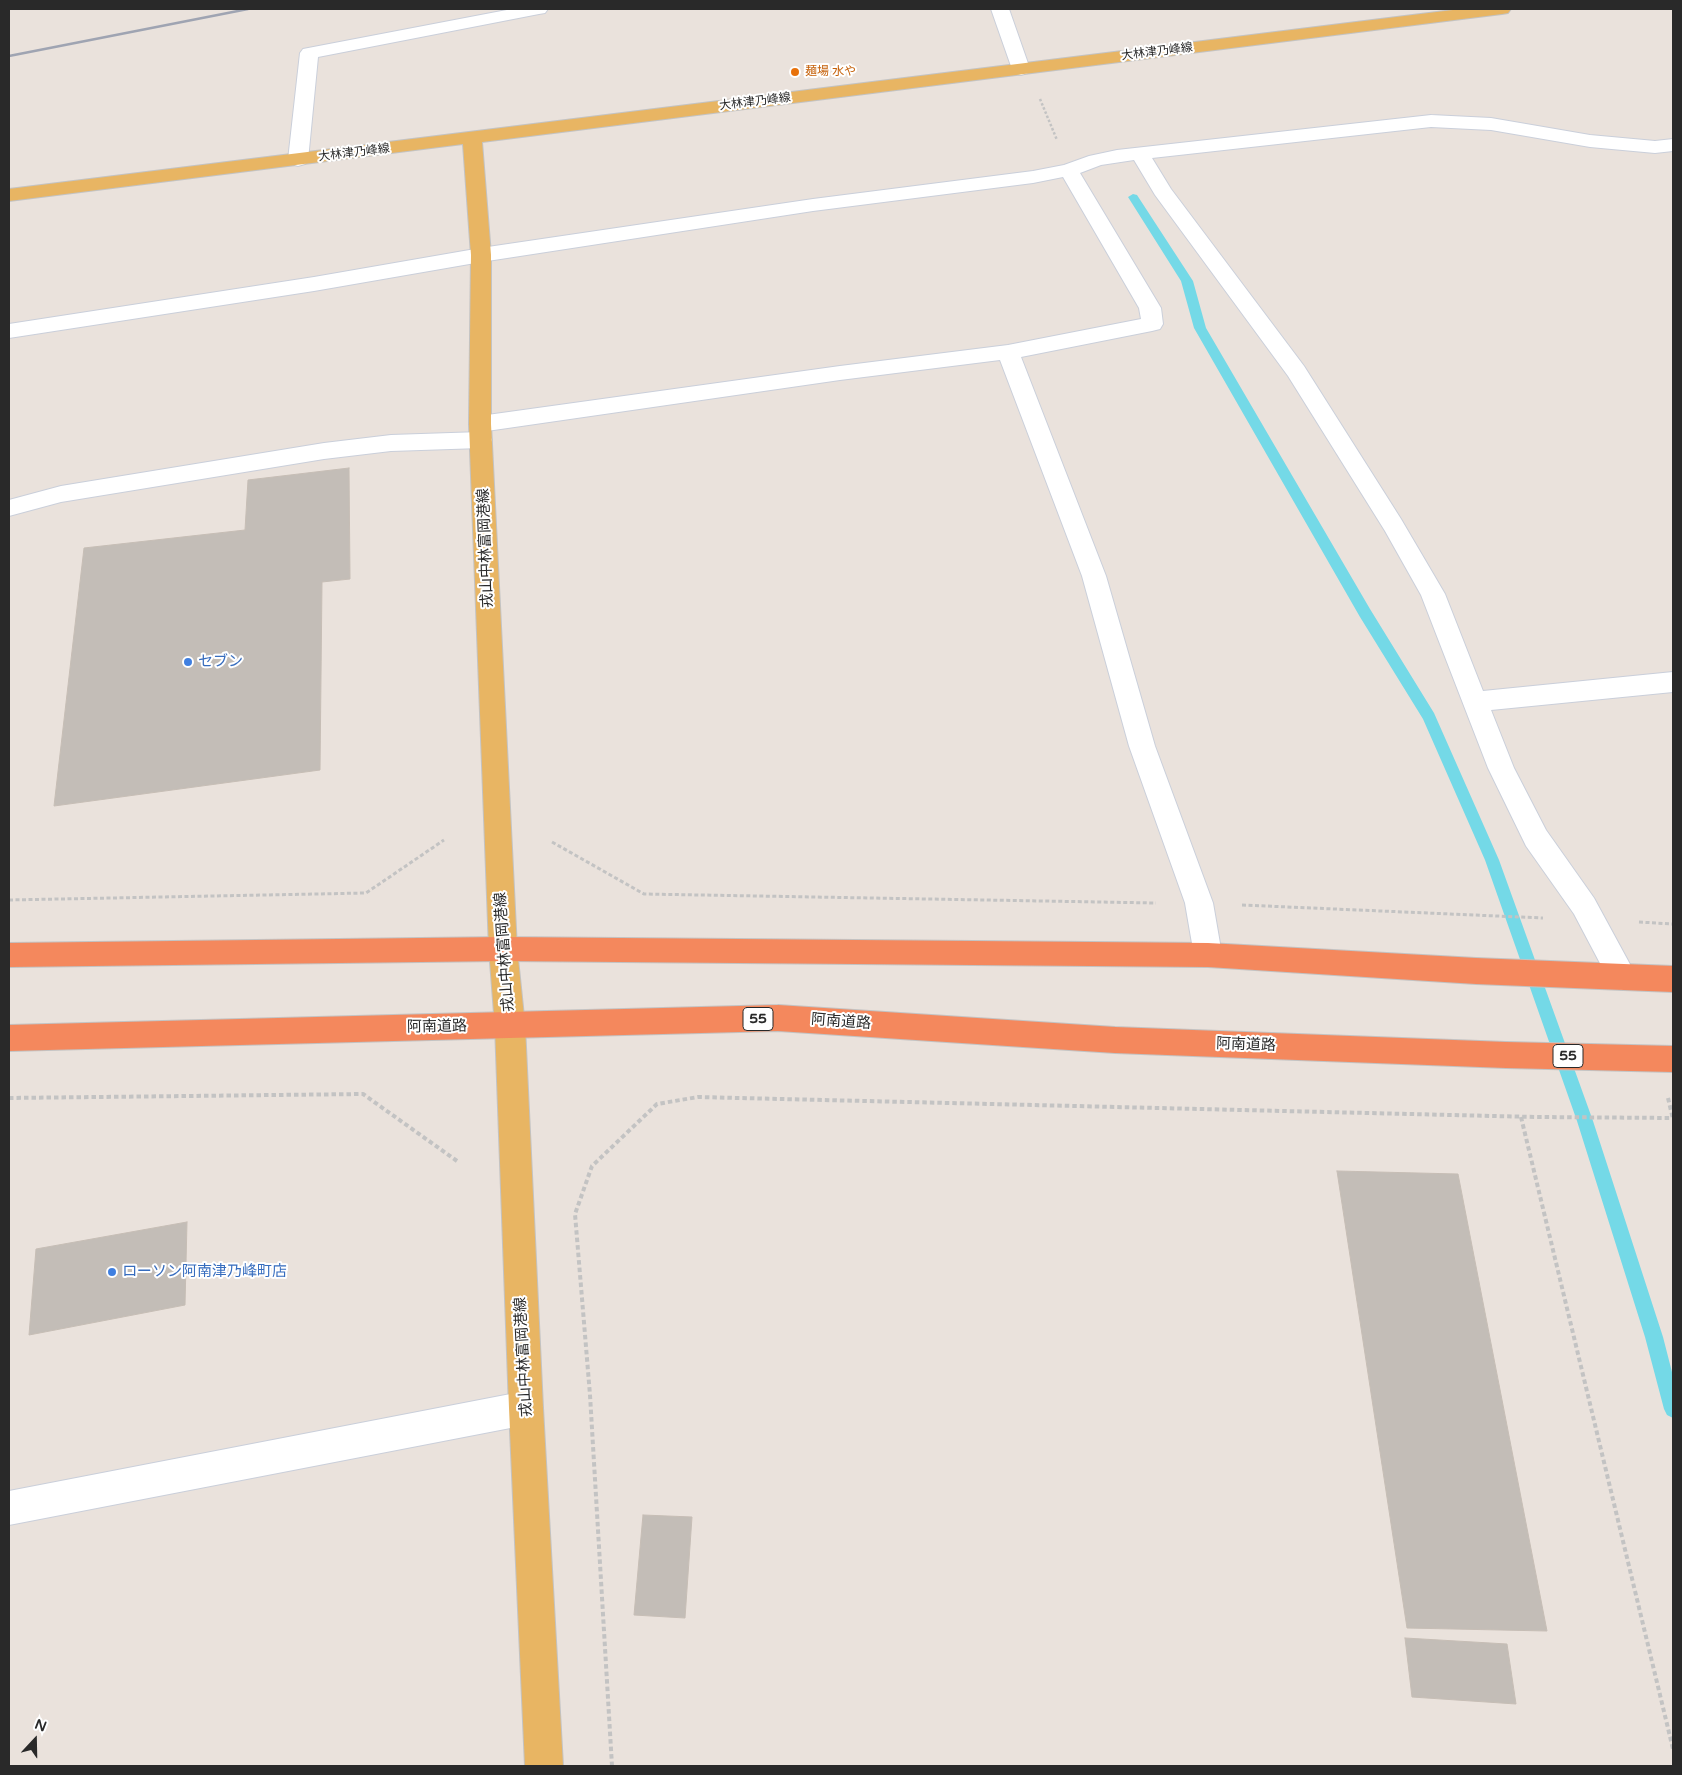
<!DOCTYPE html>
<html>
<head>
<meta charset="utf-8">
<style>
	body { margin:0 }
	#map { position:relative; width:1682px; height:1775px; overflow:hidden; background:#eae2dc; font-family:"Varela Round",sans-serif }
	canvas { display:block }
	.frame { position:absolute; inset:0; border:10px solid #292929; pointer-events:none }
	.north { position:absolute; left:10px; top:1715px; width:50px; height:50px; -webkit-text-stroke:4px #fff; paint-order:stroke; rotate:21deg; font-size:14px; font-weight:700; line-height:20px; text-align:center; color:#292929 }
	.north::after { content:''; display:block; margin:auto; width:18px; height:22px; background:#292929; clip-path:polygon(50% 0,100% 100%,50% 72%,0 100%) }
</style>
</head>
<body>
<div id="map">
<canvas width="1682" height="1775"></canvas>
<div class="frame"></div>
<div class="north">N</div>
</div>
<script>
const ctx = document.querySelector('canvas').getContext('2d');
ctx.lineJoin = 'round';
const shape = rows => new Path2D(rows.map(r => 'M' + r).join(''));
function fill(path, color) { ctx.fillStyle = color; ctx.fill(path, 'evenodd'); }
function strokePath(path, color, width, dash) { ctx.strokeStyle = color; ctx.lineWidth = width; ctx.lineCap = dash ? 'butt' : 'round'; ctx.setLineDash(dash || []); ctx.stroke(path); }
function drawText(font, color, halo, rows, align = 'center') {
  ctx.font = font + ' "Varela Round","Noto Sans JP",sans-serif'; ctx.lineWidth = 4; ctx.setLineDash([]); ctx.textBaseline = 'middle'; ctx.strokeStyle = halo; ctx.fillStyle = color; for (const [text, x, y, turn = 0] of rows) {
    ctx.save(); ctx.translate(x, y); ctx.rotate((+turn || 0) * Math.PI / 180); ctx.textAlign = isNaN(turn) ? turn : align; if (halo) ctx.strokeText(text, 0, 0); ctx.fillText(text, 0, 0); ctx.restore();
  }
}
const stream = shape([
	[1133,194,1137,195,1193,281,1206,328,1370,609,1434,713,1499,860,1593,1121,1663,1337,1673,1376,1673,1418,1667,1415,1664,1409,1645,1337,1577,1121,1485,860,1423,719,1360,617,1194,328,1181,281,1128,197,1133,194]
]);
const building = shape([
	[349,468,350,579,322,582,320,770,54,806,84,548,245,530,248,480,349,468],
	[1337,1171,1458,1174,1547,1631,1407,1628,1337,1171],
	[187,1222,185,1305,29,1335,36,1249,187,1222],
	[643,1515,692,1517,685,1618,634,1615,643,1515],
	[1405,1638,1507,1644,1516,1704,1412,1697,1405,1638]
]);
const pathFar2 = shape([
	[1040,99,1057,140]
]);
const pathFar1 = shape([
	[552,842,644,894,1156,903],
	[9,900,366,893,444,840],
	[1242,905,1543,918],
	[1639,922,1673,924]
]);
const path = shape([
	[9,1098,363,1094,457,1161],
	[1668,1098,1673,1119],
	[1521,1117,1673,1749],
	[612,1766,590,1395,575,1214,592,1166,657,1104,698,1097,1535,1117,1673,1118]
]);
const minor = shape([
	[512,9,548,9,545,13,539,14,318,57,308,160,305,164,298,166,291,164,288,160,300,53,303,49,512,9],
	[991,9,1009,9,1030,69,1028,73,1021,75,1014,73,1012,69,991,9],
	[1431,115,1491,118,1590,135,1655,141,1673,139,1673,151,1655,153,1590,147,1491,130,1431,127,1152,158,1171,189,1304,366,1401,519,1445,594,1483,691,1673,672,1673,692,1491,710,1514,768,1546,830,1594,898,1632,968,1636,977,1632,986,1622,990,1612,986,1574,914,1526,846,1488,768,1421,595,1385,531,1288,376,1155,195,1134,160,1101,165,1080,173,1161,308,1163,324,1160,329,1152,331,1021,357,1106,576,1155,746,1213,903,1222,955,1218,964,1208,967,1198,964,1194,955,1185,903,1129,746,1082,576,1000,360,840,380,480,432,472,430,469,424,472,418,480,416,840,366,1008,345,1141,319,1139,308,1063,177,1033,183,813,211,481,262,314,291,9,338,9,324,314,277,481,248,813,199,1033,171,1064,165,1089,156,1117,150,1431,115],
	[481,432,489,434,492,440,489,446,481,448,391,451,324,459,61,502,9,516,9,500,61,486,324,443,391,435,481,432],
	[526,1391,538,1396,543,1408,538,1420,526,1425,9,1525,9,1491,526,1391]
]);
const major = shape([
	[1461,9,1511,9,1508,13,1502,14,482,142,491,255,491,424,517,949,525,1026,543,1408,563,1766,525,1766,509,1408,495,1026,489,949,469,424,471,255,463,144,9,201,9,189,1461,9]
]);
const highway = shape([
	[503,937,1208,943,1476,958,1673,966,1673,992,1476,984,1208,967,503,961,9,967,9,943,503,937],
	[778,1005,1115,1027,1506,1042,1673,1046,1673,1072,1506,1068,1115,1053,778,1031,9,1051,9,1025,778,1005]
]);
const rail = shape([
	[9,56,248,9]
]);
const markers = [
	[795,72,5,"#e8710a"],
	[188,662,5,"#3f7fe0"],
	[112,1272,5,"#3f7fe0"]
];
const farStreetnames = [
	["大林津乃峰線",1157,52,-7],
	["大林津乃峰線",755,102,-7],
	["大林津乃峰線",354,153,-7]
];
const farFoodnames = [
	["麺場 水や",805,72]
];
const shields = [
	[758,1019,30],
	[1568,1056,30]
];
const shieldNames = [
	["55",758,1019],
	["55",1568,1056]
];
const streetNames = [
	["戎山中林富岡港線",486,548,-92],
	["戎山中林富岡港線",505,952,-94],
	["阿南道路",841,1022,4],
	["阿南道路",437,1027,-1],
	["阿南道路",1246,1045,2],
	["戎山中林富岡港線",524,1357,-93]
];
const shopNames = [
	["セブン",198,662],
	["ローソン阿南津乃峰町店",122,1272]
];
fill(stream, '#74d9e7');
fill(building, '#c3bdb7');
strokePath(building, '#c6bdb5', 1);
strokePath(minor, '#cacfda', 2);
strokePath(major, '#c3c3c3', 2);
strokePath(highway, '#c3c3c3', 2);
strokePath(pathFar2, '#c3c3c3', 2.5, [2.5, 2]);
strokePath(pathFar1, '#c3c3c3', 3, [4, 2.5]);
strokePath(path, '#c3c3c3', 4, [4.5, 3]);
fill(minor, '#fff');
fill(major, '#e8b563');
fill(highway, '#f4885d');
strokePath(rail, '#9fa4b2', 2.5);
for (const [x, y, r, color] of markers) { const dot = new Path2D(); dot.arc(x, y, r, 0, 2 * Math.PI); ctx.fillStyle = color; ctx.fill(dot); strokePath(dot, '#fff', 2); }
drawText('12px', '#292929', '#fff', farStreetnames);
drawText('12px', '#c56008', '#fff', farFoodnames, 'left');
for (const [x, y, w] of shields) { const box = new Path2D(); box.roundRect(x - w / 2, y - 11.5, w, 23, 4); ctx.fillStyle = '#fff'; ctx.fill(box); strokePath(box, '#292929', 1); }
drawText('bold 14px', '#292929', null, shieldNames);
drawText('15px', '#292929', '#fff', streetNames);
drawText('15px', '#366cbe', '#fff', shopNames, 'left');
</script>
</body>
</html>
